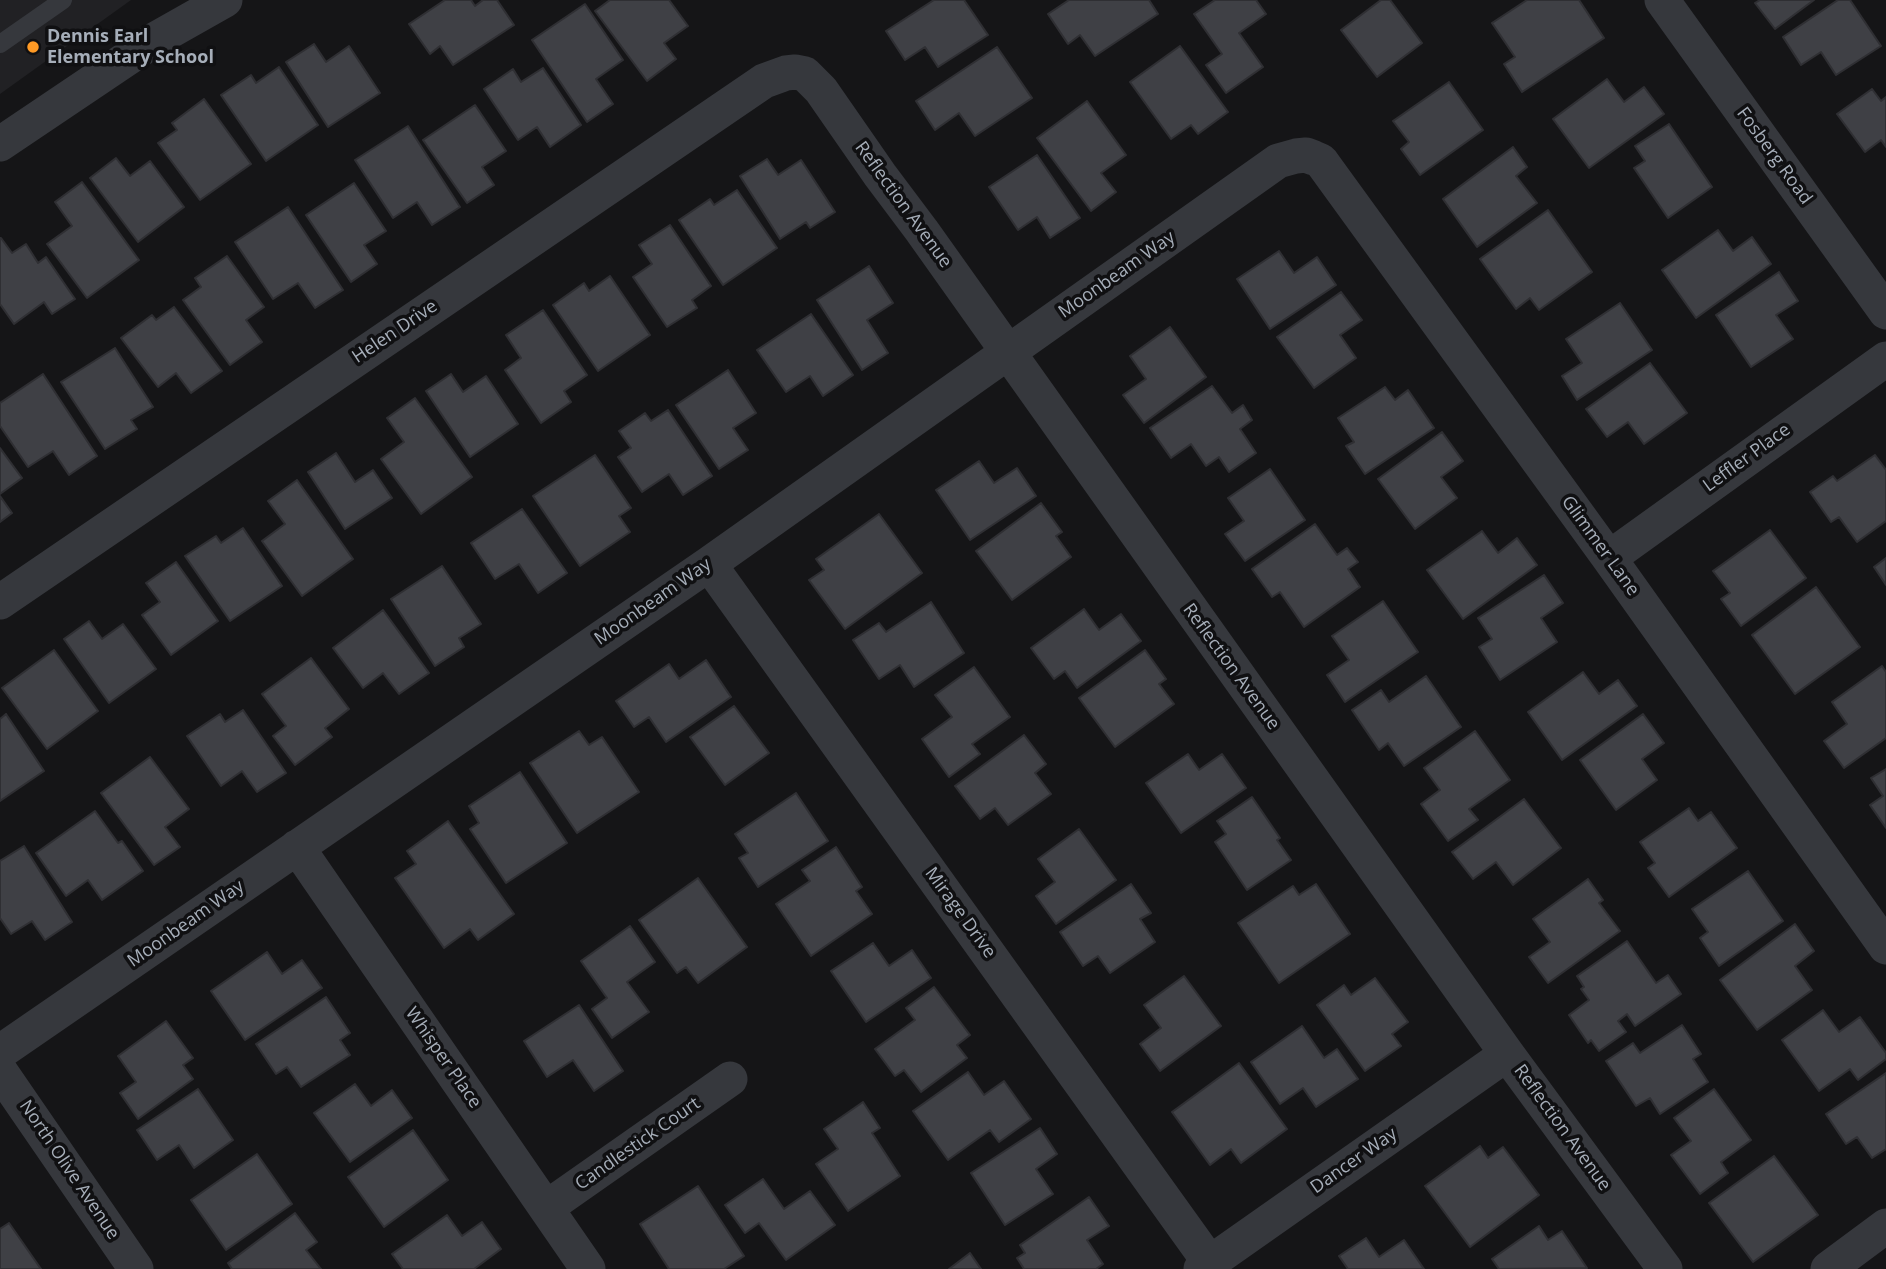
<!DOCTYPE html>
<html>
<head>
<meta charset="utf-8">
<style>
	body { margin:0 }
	canvas { display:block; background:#151517 }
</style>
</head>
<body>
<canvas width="1886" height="1269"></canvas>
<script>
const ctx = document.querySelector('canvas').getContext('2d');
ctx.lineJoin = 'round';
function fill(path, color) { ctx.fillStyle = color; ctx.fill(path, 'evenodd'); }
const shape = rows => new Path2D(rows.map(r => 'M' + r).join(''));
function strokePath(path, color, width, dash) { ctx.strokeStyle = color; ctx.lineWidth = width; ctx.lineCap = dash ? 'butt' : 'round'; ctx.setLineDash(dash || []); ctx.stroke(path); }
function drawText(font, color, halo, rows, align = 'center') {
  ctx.font = font + ' "Open Sans",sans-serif'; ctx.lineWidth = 7; ctx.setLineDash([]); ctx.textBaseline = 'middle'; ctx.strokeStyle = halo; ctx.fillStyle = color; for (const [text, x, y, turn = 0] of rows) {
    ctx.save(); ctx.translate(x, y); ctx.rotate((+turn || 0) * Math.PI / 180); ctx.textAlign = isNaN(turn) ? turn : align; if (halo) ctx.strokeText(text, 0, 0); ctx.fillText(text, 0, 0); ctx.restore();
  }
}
const built = shape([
	[0,0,131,0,0,94]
]);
const building = shape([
	[445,0,471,0,475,6,483,0,497,0,514,25,453,65,440,46,430,54,409,24,445,0],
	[610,0,669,0,688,26,664,43,676,59,647,81,595,11,610,0],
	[934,0,964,0,988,35,938,67,925,47,905,60,886,31,934,0],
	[1069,0,1149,0,1158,14,1095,56,1080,35,1068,44,1048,14,1069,0],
	[1215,0,1256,0,1266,14,1239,33,1263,67,1226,93,1206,65,1222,54,1194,14,1215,0],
	[1381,0,1390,0,1422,43,1377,77,1341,30,1381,0],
	[1527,0,1579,0,1604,38,1522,92,1504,64,1515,57,1492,23,1527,0],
	[1760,0,1814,0,1775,29,1755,3,1760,0],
	[1838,0,1850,0,1881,46,1836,75,1821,52,1801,65,1783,37,1838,0],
	[585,4,623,60,596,79,613,104,587,122,532,40,585,4],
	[314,44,326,62,349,46,380,93,328,127,286,62,314,44],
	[1180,46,1228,112,1198,134,1191,125,1171,139,1130,82,1180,46],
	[997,47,1032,98,975,136,959,113,935,130,916,101,997,47],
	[279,67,318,125,266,161,221,95,251,75,256,83,279,67],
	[543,68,581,125,550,147,537,127,518,140,484,89,513,69,521,82,543,68],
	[1607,79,1624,102,1644,87,1664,114,1589,168,1553,119,1607,79],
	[1449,82,1483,130,1420,175,1401,149,1409,142,1393,121,1449,82],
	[1872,89,1881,101,1886,97,1886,147,1881,140,1865,152,1837,114,1872,89],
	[204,99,251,164,200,200,158,143,177,130,172,123,204,99],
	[1087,101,1126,155,1101,173,1116,192,1091,211,1037,138,1087,101],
	[475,105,506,151,482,167,494,185,467,203,423,140,475,105],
	[1669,124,1712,187,1668,218,1634,168,1645,161,1635,146,1669,124],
	[408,126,460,207,432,225,417,202,393,218,355,160,408,126],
	[1513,147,1527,167,1516,176,1537,203,1477,247,1443,199,1513,147],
	[1037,155,1080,218,1050,238,1037,217,1018,230,989,187,1037,155],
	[116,158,130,176,150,161,184,207,138,242,90,178,116,158],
	[767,159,778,175,801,160,835,212,810,228,806,222,780,239,740,176,767,159],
	[82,182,139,260,87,298,47,244,72,226,55,202,82,182],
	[354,183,386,231,364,245,377,264,351,282,306,215,354,183],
	[737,190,777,248,723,285,679,220,710,199,714,205,737,190],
	[288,207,343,290,315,308,298,283,273,299,235,242,288,207],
	[1548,210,1592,272,1539,310,1530,298,1516,309,1480,259,1548,210],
	[670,225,711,286,692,300,697,308,667,327,633,277,652,264,639,245,670,225],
	[1718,230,1733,251,1752,237,1771,264,1696,318,1662,270,1718,230],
	[0,238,1,238,12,253,26,244,38,263,46,257,75,299,52,314,44,302,14,324,0,304,0,238],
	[1279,251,1294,273,1317,257,1336,285,1270,329,1237,279,1279,251],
	[227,256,264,307,246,320,262,342,230,365,183,300,201,287,195,278,227,256],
	[869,266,893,303,867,320,888,353,862,370,817,300,869,266],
	[1779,272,1798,301,1776,315,1793,339,1751,367,1716,315,1779,272],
	[610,276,650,335,598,371,553,305,584,283,589,291,610,276],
	[1341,292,1362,320,1340,335,1356,358,1314,388,1277,337,1341,292],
	[1620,303,1652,350,1577,400,1562,376,1582,363,1566,339,1620,303],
	[174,307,222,371,191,393,176,373,158,387,121,338,152,315,156,320,174,307],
	[543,310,587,375,564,391,571,402,541,423,505,370,521,358,506,335,543,310],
	[811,314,853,375,823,396,810,376,786,392,757,350,811,314],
	[1170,327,1206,377,1144,423,1123,395,1146,379,1130,356,1170,327],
	[115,348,153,407,131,420,137,429,105,449,61,382,115,348],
	[1650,363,1687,413,1644,444,1628,422,1607,437,1586,409,1650,363],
	[728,370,756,413,733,428,748,450,719,469,676,405,728,370],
	[43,374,97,456,69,475,53,451,28,467,0,426,0,403,43,374],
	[451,374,463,392,486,376,518,424,470,457,426,391,451,374],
	[1212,386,1232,413,1243,405,1252,420,1240,429,1256,453,1229,472,1219,457,1206,466,1191,444,1171,458,1150,428,1212,386],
	[1385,387,1395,400,1408,390,1434,428,1365,474,1346,446,1354,442,1338,418,1385,387],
	[415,398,472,477,421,514,381,459,404,442,387,418,415,398],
	[668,410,712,476,683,495,669,474,642,492,618,457,631,448,619,431,645,413,651,421,668,410],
	[1442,432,1463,461,1441,477,1457,498,1415,529,1378,479,1442,432],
	[0,448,22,478,0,494,0,448],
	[336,453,355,482,373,470,392,498,345,529,308,472,336,453],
	[595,455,631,508,619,516,630,532,580,566,533,496,595,455],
	[1875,455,1886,470,1886,521,1857,542,1839,517,1831,522,1810,492,1833,476,1837,481,1875,455],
	[979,461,994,483,1017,468,1036,496,970,540,936,490,979,461],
	[1270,469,1305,520,1245,561,1225,534,1244,521,1228,498,1270,469],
	[297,480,353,559,302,596,262,541,285,524,268,501,297,480],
	[0,496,12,513,0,522,0,496],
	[1041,503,1062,532,1056,536,1071,557,1012,600,976,551,1041,503],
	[522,509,567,573,538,593,519,564,495,579,471,543,522,509],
	[879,514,922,573,845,629,809,580,824,570,816,559,879,514],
	[1315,524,1337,555,1347,548,1358,562,1348,569,1360,587,1304,627,1280,592,1272,597,1252,569,1315,524],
	[243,528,282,586,230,621,185,556,216,536,221,543,243,528],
	[1770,530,1806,578,1741,626,1721,599,1730,593,1713,571,1770,530],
	[1482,531,1498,553,1517,538,1537,565,1463,619,1427,570,1482,531],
	[1886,558,1886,585,1874,567,1886,558],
	[176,562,218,621,171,655,142,615,160,602,146,583,176,562],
	[442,566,481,624,459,638,464,647,435,666,391,599,442,566],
	[1544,575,1563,603,1541,618,1557,642,1500,680,1479,647,1492,639,1478,618,1544,575],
	[1816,587,1860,647,1795,694,1752,635,1816,587],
	[1383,601,1418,652,1345,702,1327,675,1349,660,1332,636,1383,601],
	[931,602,964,653,914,687,900,665,879,679,853,640,879,623,886,632,931,602],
	[1084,609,1099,630,1121,614,1141,641,1077,688,1065,671,1054,679,1031,648,1084,609],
	[383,610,429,673,399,694,383,673,363,688,333,648,383,610],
	[89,621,102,639,123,624,156,669,109,703,64,639,89,621],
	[54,650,98,711,47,749,2,688,54,650],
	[1145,650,1166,679,1159,684,1174,704,1115,747,1079,698,1145,650],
	[311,658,349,709,325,728,332,737,295,765,273,736,286,726,262,694,311,658],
	[706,660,731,697,666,742,649,717,634,727,616,701,669,664,679,679,706,660],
	[1882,666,1886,672,1886,738,1844,768,1824,741,1847,724,1832,702,1882,666],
	[974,667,1010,717,972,744,980,754,949,777,922,739,952,717,935,695,974,667],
	[1583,672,1599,694,1618,680,1637,706,1562,760,1528,712,1583,672],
	[1426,676,1461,727,1404,766,1388,743,1379,750,1352,710,1381,690,1389,702,1426,676],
	[734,706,769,753,725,785,690,737,734,706],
	[243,710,286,773,257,792,242,771,221,786,187,736,220,714,225,722,243,710],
	[6,714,44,771,0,801,0,719,6,714],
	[1643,714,1664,743,1642,759,1657,780,1616,810,1580,760,1643,714],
	[579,731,589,745,602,737,639,792,577,833,530,763,579,731],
	[1475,731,1510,780,1469,809,1478,820,1448,841,1421,804,1440,790,1424,768,1475,731],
	[1024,735,1046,764,1035,773,1051,794,1008,825,995,808,980,819,955,786,1024,735],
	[1188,754,1199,770,1222,754,1246,788,1181,833,1146,783,1188,754],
	[150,757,189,809,165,827,180,847,154,865,101,793,150,757],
	[1886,769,1886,828,1870,805,1883,796,1871,778,1886,769],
	[520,772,567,843,506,883,470,829,479,823,469,806,520,772],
	[796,793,828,841,758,887,739,858,748,853,735,834,796,793],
	[1252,797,1280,838,1277,840,1291,860,1247,890,1215,842,1226,834,1217,821,1252,797],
	[1524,799,1561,848,1513,885,1496,862,1473,879,1452,852,1524,799],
	[1689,808,1698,821,1711,812,1737,848,1669,897,1648,868,1655,863,1640,842,1689,808],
	[95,811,118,843,122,841,143,871,102,900,88,880,66,896,36,853,95,811],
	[448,821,514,914,478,940,470,929,444,948,395,878,416,864,407,851,448,821],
	[1079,829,1116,880,1056,924,1036,896,1055,882,1038,859,1079,829],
	[24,846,72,922,45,940,32,921,11,934,0,918,0,861,24,846],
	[836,847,862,887,856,891,872,914,811,956,776,904,810,881,802,870,836,847],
	[1748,871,1783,921,1719,966,1700,938,1708,932,1692,909,1748,871],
	[698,878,747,947,698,983,686,967,677,973,639,920,698,878],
	[1588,879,1603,900,1599,903,1620,931,1548,983,1529,957,1550,942,1533,919,1588,879],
	[1131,884,1151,913,1140,919,1155,942,1110,973,1098,956,1083,966,1060,932,1131,884],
	[1316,884,1350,934,1279,983,1238,923,1293,886,1299,895,1316,884],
	[1795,924,1814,951,1795,966,1812,990,1757,1030,1720,980,1795,924],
	[630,926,655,962,627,982,649,1012,612,1038,592,1009,607,998,581,961,630,926],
	[1627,941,1656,983,1668,975,1681,994,1635,1026,1627,1014,1618,1021,1626,1032,1599,1051,1591,1040,1588,1043,1569,1015,1589,1000,1581,989,1584,987,1577,976,1627,941],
	[873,943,889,966,912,950,931,978,866,1022,831,971,873,943],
	[267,952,282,974,302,960,322,988,245,1040,211,991,267,952],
	[1184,976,1221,1026,1160,1071,1140,1044,1161,1028,1144,1005,1184,976],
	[1375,978,1408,1022,1392,1034,1401,1046,1365,1071,1317,1005,1344,985,1351,995,1375,978],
	[934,987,970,1035,957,1045,967,1058,921,1092,904,1070,895,1076,875,1049,915,1020,906,1008,934,987],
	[326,997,350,1033,340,1040,350,1055,301,1087,287,1067,276,1074,256,1044,326,997],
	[579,1005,623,1071,594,1091,573,1060,547,1077,524,1041,579,1005],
	[1823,1010,1839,1032,1860,1017,1886,1053,1886,1059,1858,1080,1850,1069,1819,1091,1782,1040,1823,1010],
	[166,1021,193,1058,183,1065,193,1079,138,1119,120,1093,136,1082,118,1056,166,1021],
	[1682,1025,1701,1054,1693,1059,1708,1082,1660,1114,1650,1098,1636,1106,1606,1061,1633,1043,1640,1053,1682,1025],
	[1302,1026,1324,1058,1337,1049,1358,1079,1316,1107,1303,1088,1280,1104,1251,1062,1302,1026],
	[1239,1063,1287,1129,1241,1163,1231,1149,1210,1165,1172,1112,1239,1063],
	[968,1072,984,1095,1004,1081,1031,1119,999,1142,990,1130,948,1160,913,1111,968,1072],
	[1886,1073,1886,1149,1872,1158,1857,1137,1846,1144,1826,1114,1886,1073],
	[355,1084,371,1106,392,1090,412,1118,350,1162,314,1113,355,1084],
	[198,1089,233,1140,194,1168,179,1145,157,1160,137,1130,198,1089],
	[1714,1089,1751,1140,1721,1162,1728,1173,1700,1194,1671,1155,1691,1141,1674,1118,1714,1089],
	[863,1102,880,1128,872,1133,900,1176,848,1211,816,1164,838,1149,824,1129,863,1102],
	[1040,1128,1057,1154,1036,1169,1053,1194,1005,1225,971,1173,1040,1128],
	[413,1130,448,1180,384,1227,348,1177,413,1130],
	[1480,1146,1488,1158,1503,1147,1539,1195,1470,1247,1425,1186,1480,1146],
	[257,1154,292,1204,226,1250,191,1200,257,1154],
	[1774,1156,1818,1215,1753,1262,1709,1203,1774,1156],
	[763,1179,784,1209,810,1191,835,1225,786,1260,759,1223,745,1233,725,1205,763,1179],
	[698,1186,744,1256,724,1269,669,1269,640,1224,698,1186],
	[1089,1197,1109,1226,1087,1240,1103,1264,1096,1269,1024,1269,1017,1258,1025,1253,1020,1245,1089,1197],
	[295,1213,317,1242,306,1250,321,1269,232,1269,228,1263,295,1213],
	[447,1215,462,1236,482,1222,501,1249,474,1269,403,1269,392,1254,447,1215],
	[9,1223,41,1269,0,1269,0,1229,9,1223],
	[1539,1226,1548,1240,1562,1231,1587,1268,1499,1269,1492,1259,1539,1226],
	[1366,1238,1379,1257,1404,1240,1424,1269,1348,1269,1339,1256,1366,1238],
	[970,1253,981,1269,949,1269,970,1253]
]);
const lane = shape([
	[0,44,63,0]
]);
const street = shape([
	[1662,0,1886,312],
	[0,144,156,39,225,0],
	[1609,558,1886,359],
	[709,564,1210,1263],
	[0,602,764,81,786,73,795,72,805,74,821,90,880,175,922,231,1507,1054,1665,1269],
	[297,847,588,1269],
	[0,1052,709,564,1278,161,1296,156,1306,155,1314,158,1321,161,1326,168,1609,558,1886,947],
	[0,1071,136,1269],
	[546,1208,730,1079],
	[1201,1269,1507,1054],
	[1828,1269,1886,1226]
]);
const markers = [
	[33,47,7,"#ff9a25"]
];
const poiNames = [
	["Dennis Earl",47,37],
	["Elementary School",47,58]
];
const streetNames = [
	["Fosberg Road",1774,156,54],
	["Reflection Avenue",903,205,54],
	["Moonbeam Way",1117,275,-35],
	["Helen Drive",395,332,-34],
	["Leffler Place",1747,458,-36],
	["Glimmer Lane",1600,546,54],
	["Moonbeam Way",653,602,-35],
	["Reflection Avenue",1231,667,54],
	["Mirage Drive",960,913,54],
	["Moonbeam Way",186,924,-35],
	["Whisper Place",443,1058,55],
	["Reflection Avenue",1562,1128,54],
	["Candlestick Court",638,1144,-35],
	["Dancer Way",1354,1161,-35],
	["North Olive Avenue",69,1170,56]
];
fill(built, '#212124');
fill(building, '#3f4045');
strokePath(building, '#2f2f33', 2);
strokePath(lane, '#36383d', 18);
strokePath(street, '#36383d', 35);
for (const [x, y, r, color] of markers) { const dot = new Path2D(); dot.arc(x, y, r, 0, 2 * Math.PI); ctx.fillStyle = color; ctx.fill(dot); strokePath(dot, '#101012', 2.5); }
drawText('bold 18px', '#a6aeb9', '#101012', poiNames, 'left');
drawText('18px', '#a6aeb9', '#101012', streetNames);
</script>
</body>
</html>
